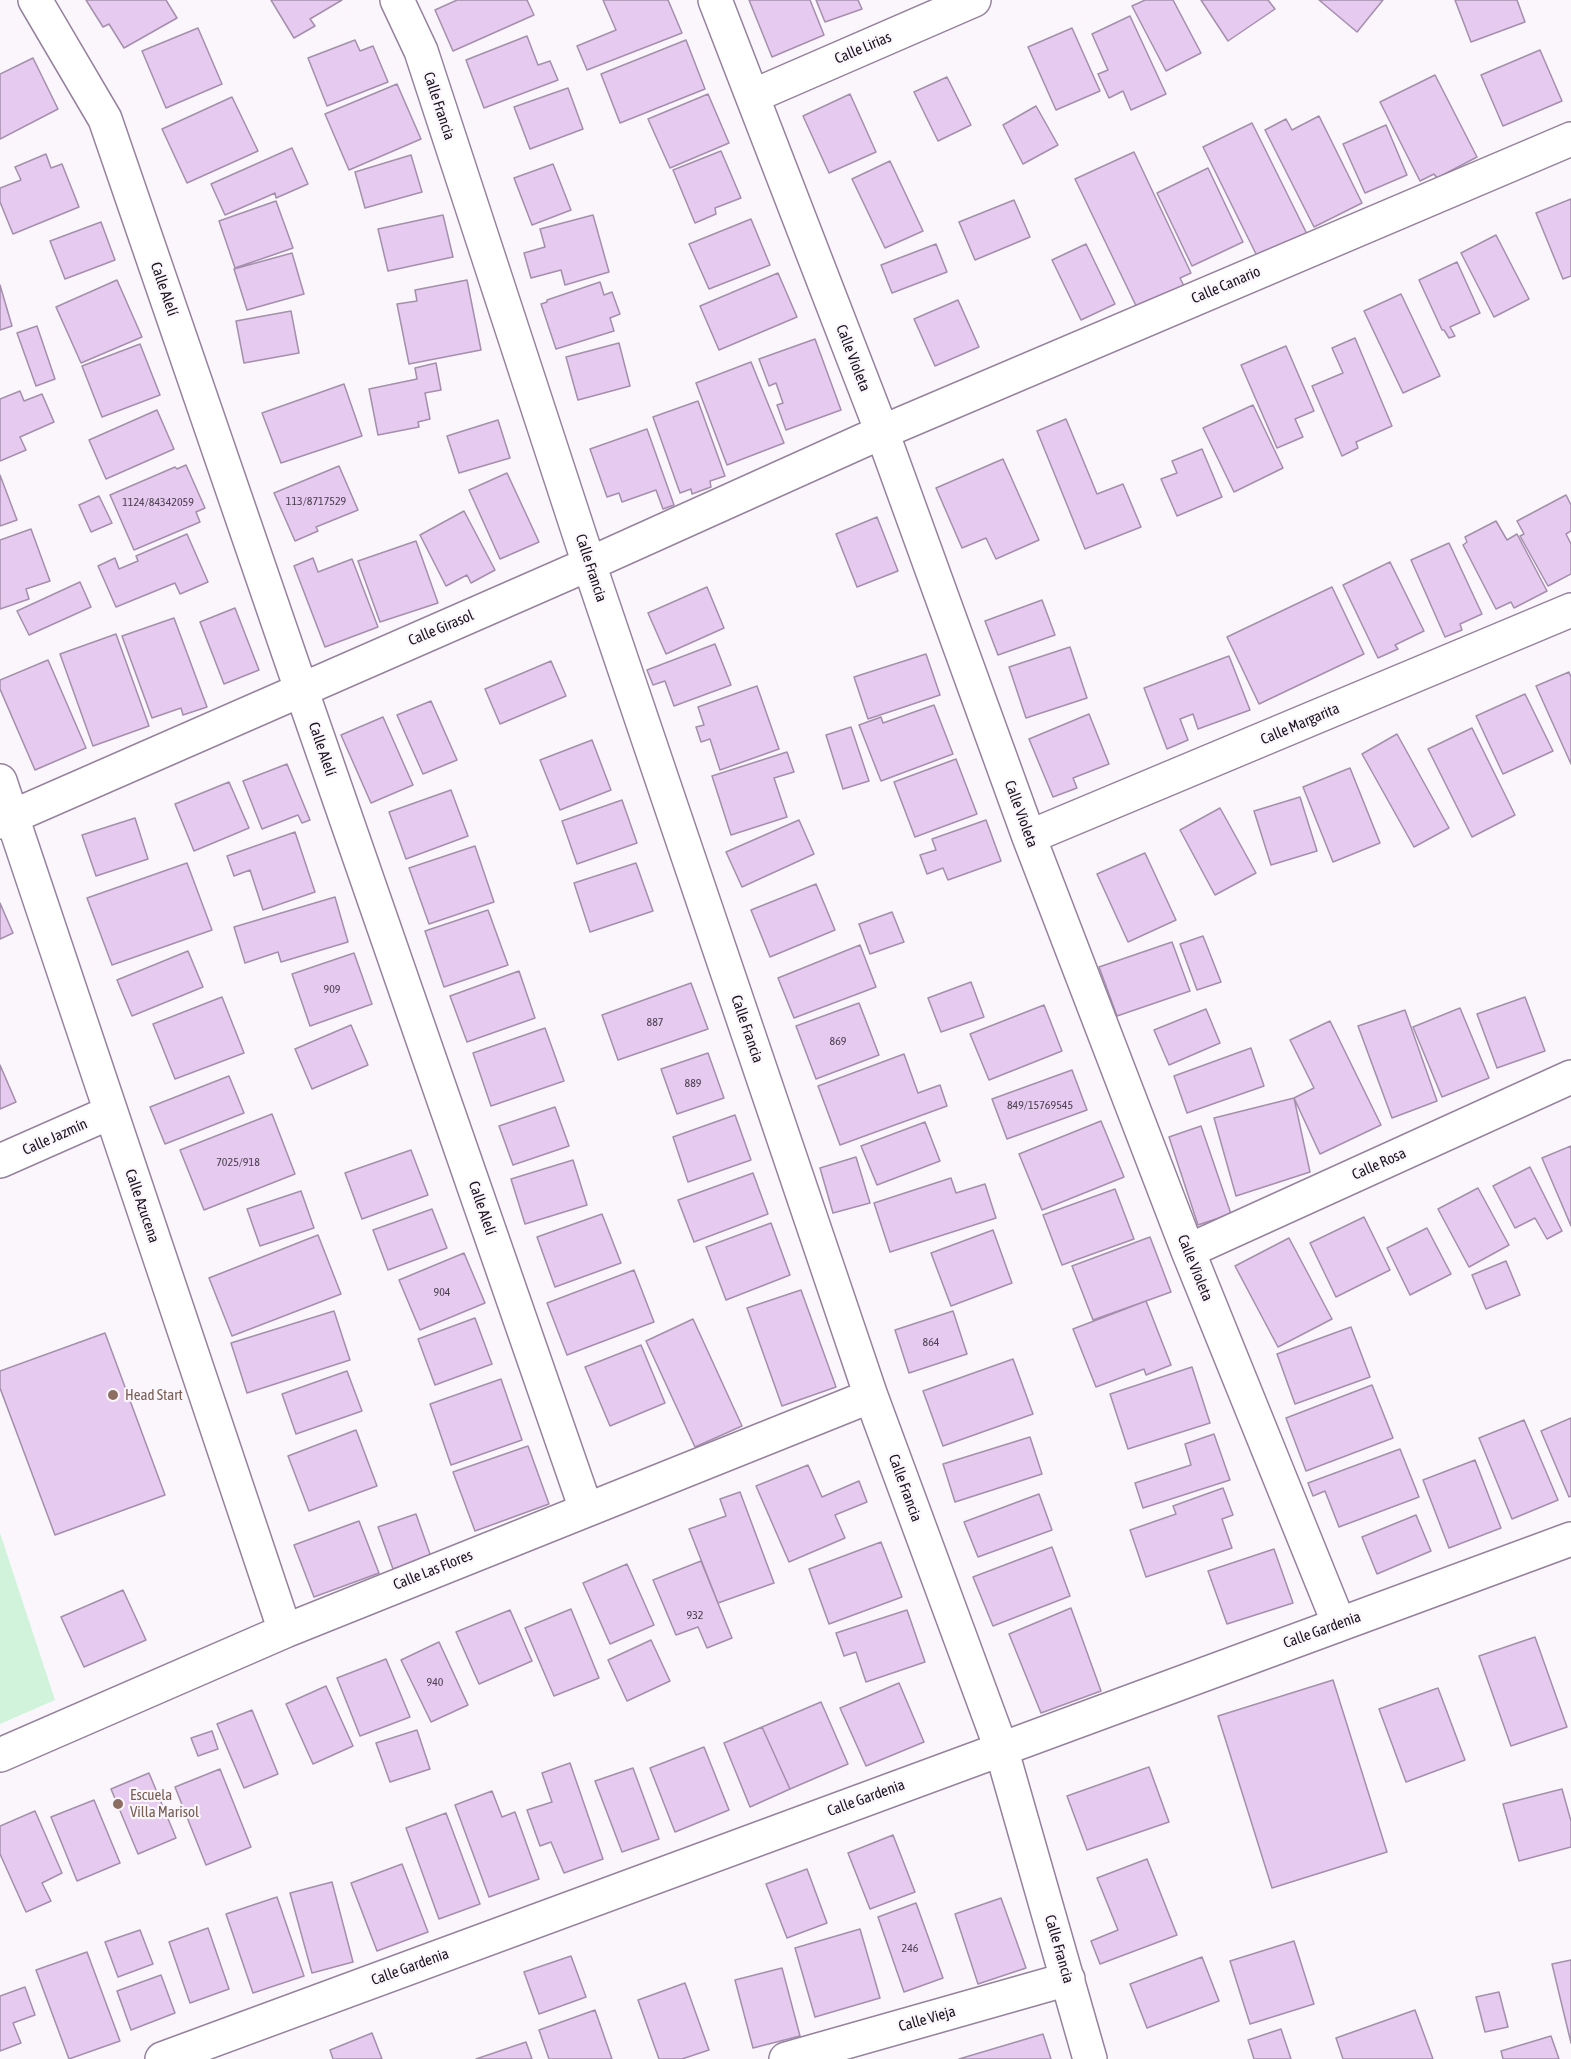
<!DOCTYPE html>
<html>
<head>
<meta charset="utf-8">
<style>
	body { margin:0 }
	canvas { display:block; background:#faf6fc }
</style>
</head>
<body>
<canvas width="1571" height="2059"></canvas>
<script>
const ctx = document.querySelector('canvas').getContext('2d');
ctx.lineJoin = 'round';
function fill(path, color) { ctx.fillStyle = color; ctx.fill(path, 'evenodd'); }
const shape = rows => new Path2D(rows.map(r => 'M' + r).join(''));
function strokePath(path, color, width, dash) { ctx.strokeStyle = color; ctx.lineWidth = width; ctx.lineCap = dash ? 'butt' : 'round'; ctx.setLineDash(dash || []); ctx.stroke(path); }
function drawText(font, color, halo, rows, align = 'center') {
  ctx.font = font + ' "Asap Condensed",sans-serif'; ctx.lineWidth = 4.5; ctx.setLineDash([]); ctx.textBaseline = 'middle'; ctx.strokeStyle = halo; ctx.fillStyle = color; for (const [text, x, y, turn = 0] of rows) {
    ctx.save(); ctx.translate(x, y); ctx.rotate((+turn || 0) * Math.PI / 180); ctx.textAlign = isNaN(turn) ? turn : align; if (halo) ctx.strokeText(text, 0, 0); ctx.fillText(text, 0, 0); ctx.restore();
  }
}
const green = shape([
	[0,1533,55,1700,0,1724]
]);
const building = shape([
	[86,0,166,0,177,18,124,48,109,24,103,27,86,0],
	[271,0,342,0,310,19,315,26,294,38,271,0],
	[457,0,527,0,534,15,453,51,435,10,457,0],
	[603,0,668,0,682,33,587,70,577,46,616,30,603,0],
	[749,0,810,0,824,35,772,57,749,0],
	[816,0,858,0,862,9,825,22,816,0],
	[1145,0,1173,0,1201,53,1166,71,1132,6,1145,0],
	[1201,0,1268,0,1275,9,1228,41,1201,0],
	[1319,0,1383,0,1357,32,1319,0],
	[1455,0,1517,0,1525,22,1471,42,1455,0],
	[1130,16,1166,94,1131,110,1123,91,1109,98,1098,74,1108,70,1092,34,1130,16],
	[198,28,222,84,166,108,142,51,198,28],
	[1072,28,1100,91,1056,110,1028,47,1072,28],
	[527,36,538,65,550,61,558,80,484,108,466,60,527,36],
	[355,40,360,51,373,46,388,82,327,106,308,58,355,40],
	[686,40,705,89,620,123,601,74,686,40],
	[1540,50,1562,101,1503,126,1481,75,1540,50],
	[33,58,58,109,0,139,0,74,33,58],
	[1435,75,1477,157,1437,178,1434,174,1420,181,1380,102,1435,75],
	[947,77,971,125,938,141,914,92,947,77],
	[397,84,421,139,349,170,325,114,397,84],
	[568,88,583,129,530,149,514,107,568,88],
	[708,94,729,143,670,168,648,119,708,94],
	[850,94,876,152,829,173,803,116,850,94],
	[232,97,258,151,187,183,162,129,232,97],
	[1036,106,1058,145,1023,164,1003,125,1036,106],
	[1319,116,1362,203,1314,227,1265,130,1286,119,1292,130,1319,116],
	[1252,123,1307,234,1258,258,1203,147,1252,123],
	[1386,125,1407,175,1365,193,1343,144,1386,125],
	[292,148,308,184,276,198,275,193,225,215,211,184,292,148],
	[721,151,741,198,715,208,716,214,695,223,673,170,721,151],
	[1134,152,1191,273,1180,278,1187,292,1140,314,1075,179,1134,152],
	[46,154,51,168,62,164,79,207,13,234,0,202,0,188,21,180,15,167,46,154],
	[411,155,422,192,365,208,355,172,411,155],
	[890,161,923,231,885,248,852,179,890,161],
	[553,164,571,210,532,225,514,178,553,164],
	[1208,168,1243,242,1192,266,1157,193,1208,168],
	[1571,199,1571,276,1563,279,1536,213,1571,199],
	[1014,200,1030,237,975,260,959,222,1014,200],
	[276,201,293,248,235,268,219,221,276,201],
	[443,215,453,257,388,271,378,229,443,215],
	[593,215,609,272,565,285,561,270,531,278,524,253,545,247,540,229,593,215],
	[751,219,770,265,709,289,689,244,751,219],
	[101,222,115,260,65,279,50,241,101,222],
	[1496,235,1529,299,1494,317,1461,253,1496,235],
	[936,244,947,272,892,293,881,265,936,244],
	[1086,244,1115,304,1081,320,1052,260,1086,244],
	[292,253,304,294,247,310,234,269,292,253],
	[1457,262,1480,313,1450,327,1455,336,1449,338,1444,330,1442,330,1419,280,1457,262],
	[778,273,797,317,719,350,700,306,778,273],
	[117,280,142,337,81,363,56,307,117,280],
	[467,280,481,350,409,364,397,304,417,301,415,290,467,280],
	[600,282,604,295,612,292,620,314,610,318,614,331,556,349,541,304,547,302,547,300,600,282],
	[0,285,12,326,0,330,0,285],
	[1401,294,1440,376,1403,393,1364,311,1401,294],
	[958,300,979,347,935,366,914,319,958,300],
	[291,311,299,353,244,363,236,321,291,311],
	[37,326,55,379,36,386,17,333,37,326],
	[1355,338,1392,426,1356,442,1358,448,1342,456,1312,386,1343,373,1332,348,1355,338],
	[815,339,841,410,786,430,777,405,783,403,776,383,769,386,759,359,815,339],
	[619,343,630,386,578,400,566,357,619,343],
	[140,344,160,395,102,417,82,366,140,344],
	[1286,346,1314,411,1295,419,1303,437,1277,448,1241,365,1286,346],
	[751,362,784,443,727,465,696,383,751,362],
	[436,363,441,390,425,393,430,419,418,422,419,427,378,435,369,389,417,379,415,368,436,363],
	[344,384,362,436,281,463,262,413,344,384],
	[20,391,24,401,42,394,54,422,20,437,26,450,0,461,0,399,20,391],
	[698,401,725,476,710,481,711,487,692,494,691,489,680,493,653,417,698,401],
	[1253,405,1283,468,1234,492,1203,428,1253,405],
	[157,410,174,449,106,479,89,440,157,410],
	[1066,419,1097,494,1123,484,1141,527,1085,549,1037,431,1066,419],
	[498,420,510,458,459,473,447,436,498,420],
	[647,429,674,505,663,509,656,490,622,502,619,493,607,497,590,449,647,429],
	[1202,449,1222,497,1177,516,1161,479,1177,473,1172,461,1202,449],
	[1003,459,1039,540,996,559,986,538,962,548,936,488,1003,459],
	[186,465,205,508,196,512,200,522,134,550,110,495,175,467,177,469,186,465],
	[339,466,358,510,316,527,318,531,295,541,274,493,339,466],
	[507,473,539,542,500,559,469,490,507,473],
	[0,475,17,520,0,526,0,475],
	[1566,495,1571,505,1571,531,1566,534,1571,544,1571,574,1548,586,1520,536,1524,534,1517,521,1566,495],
	[99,496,112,523,91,532,79,505,99,496],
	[464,511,495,570,471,583,467,575,446,586,420,535,464,511],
	[877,517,898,571,857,587,836,534,877,517],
	[1496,521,1507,540,1517,534,1547,591,1514,608,1511,602,1496,609,1463,545,1467,542,1465,537,1496,521],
	[31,529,50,581,26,589,29,599,0,609,0,540,31,529],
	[187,534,208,582,180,594,175,583,116,607,98,566,115,558,119,569,138,561,136,556,187,534],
	[416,541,438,603,380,622,358,561,416,541],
	[1449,543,1482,614,1460,624,1462,630,1445,637,1411,560,1449,543],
	[313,558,318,572,352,559,378,627,325,647,294,566,313,558],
	[1390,562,1424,631,1395,645,1398,649,1378,658,1343,585,1390,562],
	[80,582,91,607,29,635,17,611,80,582],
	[707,587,724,628,666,654,648,613,707,587],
	[1332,587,1364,654,1259,704,1227,637,1332,587],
	[1042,600,1055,635,998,655,985,621,1042,600],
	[235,608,259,670,224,684,200,622,235,608],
	[174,618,207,707,183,715,181,708,152,718,122,636,174,618],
	[116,634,149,726,93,746,60,654,116,634],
	[715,644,731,685,674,706,665,681,653,685,647,670,715,644],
	[1070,647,1087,698,1026,718,1009,667,1070,647],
	[926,654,940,695,868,719,854,677,926,654],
	[1229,656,1250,710,1198,729,1193,714,1180,719,1188,740,1167,749,1144,688,1229,656],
	[48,660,86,748,35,770,0,689,0,680,48,660],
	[551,661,566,696,500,724,485,689,551,661],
	[1569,672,1571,677,1571,764,1536,686,1569,672],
	[757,686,779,749,720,770,710,739,701,742,696,727,704,725,698,707,757,686],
	[1525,694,1553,751,1503,774,1476,716,1525,694],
	[431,701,457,760,423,774,397,715,431,701],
	[934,705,953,754,881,781,859,725,881,717,883,723,934,705],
	[1089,714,1109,764,1073,778,1077,788,1053,797,1029,739,1089,714],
	[383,717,413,785,371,803,341,735,383,717],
	[851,727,869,781,843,789,826,735,851,727],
	[1472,728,1515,815,1472,837,1428,749,1472,728],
	[1397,734,1449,828,1414,847,1362,754,1397,734],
	[592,740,611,790,560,810,540,760,592,740],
	[787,752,794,772,774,778,787,817,731,835,712,776,787,752],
	[956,759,977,814,915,837,894,782,956,759],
	[287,764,310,820,302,823,298,815,262,829,243,781,287,764],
	[1350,768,1380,843,1333,862,1303,787,1350,768],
	[229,782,249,828,194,851,175,804,229,782],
	[451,790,468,836,406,859,389,812,451,790],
	[1300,797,1317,851,1271,865,1254,811,1300,797],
	[622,800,637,843,577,864,562,821,622,800],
	[1220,808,1256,873,1215,895,1180,830,1220,808],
	[135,818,148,859,96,876,82,835,135,818],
	[799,820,814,854,742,887,726,852,799,820],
	[986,820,1001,861,948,880,943,868,927,874,920,855,936,850,932,839,986,820],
	[295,832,315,892,263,910,250,870,234,876,227,856,295,832],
	[475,846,494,902,429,924,409,868,475,846],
	[1145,853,1176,920,1128,942,1097,874,1145,853],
	[187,863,212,930,112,965,87,898,187,863],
	[636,863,653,911,590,932,574,883,636,863],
	[816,884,835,930,770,957,751,910,816,884],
	[335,897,348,942,281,962,278,952,245,963,234,927,335,897],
	[0,903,13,933,0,939,0,903],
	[488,910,508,965,444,987,425,931,488,910],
	[892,912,904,942,870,954,859,924,892,912],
	[1203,936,1221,982,1197,990,1180,944,1203,936],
	[1172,942,1190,991,1117,1016,1099,967,1172,942],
	[860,945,876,987,794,1018,778,978,860,945],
	[188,951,203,987,132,1016,117,980,188,951],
	[354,953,372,1004,310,1026,292,974,354,953],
	[519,971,535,1018,467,1042,450,996,519,971],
	[971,982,984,1017,941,1032,928,998,971,982],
	[691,983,708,1029,618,1060,602,1015,691,983],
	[222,997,244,1053,175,1079,153,1024,222,997],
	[1525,997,1545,1051,1497,1068,1477,1014,1525,997],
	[859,1003,879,1055,816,1079,796,1026,859,1003],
	[1044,1005,1062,1051,989,1080,970,1034,1044,1005],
	[1460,1008,1489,1078,1442,1097,1413,1027,1460,1008],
	[1206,1009,1220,1043,1169,1065,1154,1030,1206,1009],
	[1405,1010,1437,1101,1392,1118,1358,1026,1405,1010],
	[1330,1021,1381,1125,1320,1154,1294,1098,1314,1088,1290,1040,1330,1021],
	[351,1025,368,1065,312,1089,295,1049,351,1025],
	[545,1028,564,1081,491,1106,473,1053,545,1028],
	[1251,1048,1264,1086,1187,1113,1174,1076,1251,1048],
	[708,1053,724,1098,677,1114,661,1069,708,1053],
	[904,1054,918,1093,940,1085,947,1106,840,1145,818,1086,904,1054],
	[0,1065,16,1102,0,1109,0,1065],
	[1072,1070,1087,1110,1007,1139,992,1099,1072,1070],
	[229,1076,244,1113,165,1144,150,1107,229,1076],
	[1294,1098,1310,1172,1236,1196,1214,1118,1294,1098],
	[555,1107,569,1146,513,1165,499,1126,555,1107],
	[272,1114,295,1174,204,1210,180,1150,272,1114],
	[735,1115,751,1160,688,1182,673,1137,735,1115],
	[1101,1121,1124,1177,1042,1210,1019,1154,1101,1121],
	[925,1122,940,1161,877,1185,861,1146,925,1122],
	[1201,1126,1231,1214,1198,1225,1169,1137,1201,1126],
	[1571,1146,1571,1226,1542,1158,1571,1146],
	[411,1150,428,1195,362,1219,345,1173,411,1150],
	[856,1157,870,1203,833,1213,820,1168,856,1157],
	[573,1160,587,1205,525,1224,511,1179,573,1160],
	[1530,1167,1562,1231,1547,1239,1535,1218,1515,1228,1493,1186,1530,1167],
	[753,1173,768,1214,694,1242,678,1200,753,1173],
	[951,1178,956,1193,985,1184,996,1218,890,1252,874,1203,951,1178],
	[1478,1188,1509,1245,1469,1267,1438,1209,1478,1188],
	[1115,1189,1134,1239,1062,1265,1043,1215,1115,1189],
	[301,1191,314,1228,260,1246,247,1209,301,1191],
	[432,1209,447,1248,388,1270,373,1230,432,1209],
	[602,1214,621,1263,555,1287,537,1237,602,1214],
	[1364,1217,1390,1270,1336,1297,1310,1243,1364,1217],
	[771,1223,790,1275,726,1300,706,1247,771,1223],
	[1427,1228,1451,1274,1410,1295,1387,1248,1427,1228],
	[993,1230,1012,1283,951,1306,931,1253,993,1230],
	[318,1235,341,1294,232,1336,209,1278,318,1235],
	[1150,1237,1171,1292,1093,1320,1072,1266,1150,1237],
	[1289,1238,1332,1319,1278,1347,1235,1266,1289,1238],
	[464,1253,485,1303,420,1330,399,1280,464,1253],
	[1506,1261,1520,1295,1486,1309,1472,1275,1506,1261],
	[634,1270,654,1322,567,1355,547,1303,634,1270],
	[801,1290,836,1387,782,1406,747,1308,801,1290],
	[1146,1301,1171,1365,1146,1375,1144,1369,1096,1387,1073,1329,1146,1301],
	[334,1311,350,1360,247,1393,231,1343,334,1311],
	[953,1311,967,1354,909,1373,895,1330,953,1311],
	[475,1318,492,1364,435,1385,418,1339,475,1318],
	[693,1319,742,1426,695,1447,646,1341,693,1319],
	[1351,1327,1370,1377,1295,1404,1277,1354,1351,1327],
	[105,1333,165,1495,55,1535,0,1388,0,1371,105,1333],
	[641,1345,665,1403,610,1426,585,1367,641,1345],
	[1013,1359,1033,1414,943,1446,923,1391,1013,1359],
	[1192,1367,1210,1423,1128,1449,1110,1394,1192,1367],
	[347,1371,362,1411,296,1434,282,1394,347,1371],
	[501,1379,522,1440,451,1465,430,1404,501,1379],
	[1372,1385,1393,1438,1306,1471,1286,1418,1372,1385],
	[1571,1418,1571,1496,1569,1497,1541,1431,1571,1418],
	[1524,1420,1558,1500,1512,1519,1479,1438,1524,1420],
	[356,1430,377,1486,309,1511,288,1456,356,1430],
	[1214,1434,1230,1480,1143,1508,1135,1483,1191,1465,1185,1444,1214,1434],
	[1030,1437,1042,1474,955,1502,943,1464,1030,1437],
	[528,1446,549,1504,475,1531,453,1472,528,1446],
	[1400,1449,1419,1497,1339,1527,1325,1491,1313,1496,1308,1483,1400,1449],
	[1475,1460,1501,1528,1449,1548,1423,1480,1475,1460],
	[808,1465,822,1497,859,1481,867,1502,835,1515,845,1538,789,1562,756,1486,808,1465],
	[1223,1488,1233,1515,1222,1519,1232,1548,1146,1577,1130,1530,1176,1514,1173,1506,1223,1488],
	[740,1492,774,1583,718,1603,689,1529,726,1516,720,1499,740,1492],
	[1039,1494,1052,1530,978,1557,964,1522,1039,1494],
	[416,1514,431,1557,393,1569,378,1527,416,1514],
	[1416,1515,1431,1551,1377,1574,1362,1537,1416,1515],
	[359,1521,379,1573,314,1597,294,1545,359,1521],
	[881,1542,902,1597,829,1624,809,1569,881,1542],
	[1052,1547,1070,1596,993,1626,973,1577,1052,1547],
	[1274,1549,1293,1603,1227,1624,1208,1571,1274,1549],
	[701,1561,732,1638,707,1648,698,1627,676,1635,653,1580,701,1561],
	[627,1564,654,1625,610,1644,583,1583,627,1564],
	[123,1590,146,1640,84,1667,61,1617,123,1590],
	[1071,1608,1101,1691,1041,1713,1009,1634,1071,1608],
	[571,1609,599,1678,554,1696,525,1628,571,1609],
	[510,1610,532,1661,479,1684,456,1632,510,1610],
	[907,1610,925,1662,866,1682,856,1652,844,1656,836,1633,907,1610],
	[1535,1637,1567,1727,1511,1746,1479,1656,1535,1637],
	[651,1640,670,1681,627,1701,608,1660,651,1640],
	[439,1642,468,1705,431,1722,401,1660,439,1642],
	[386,1659,410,1717,360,1736,337,1678,386,1659],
	[1333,1680,1387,1852,1272,1888,1218,1716,1333,1680],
	[899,1683,924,1742,866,1766,840,1708,899,1683],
	[326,1686,353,1746,313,1764,286,1704,326,1686],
	[1438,1688,1465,1760,1406,1782,1379,1709,1438,1688],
	[821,1702,848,1764,790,1789,762,1727,821,1702],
	[252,1710,278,1774,244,1788,217,1724,252,1710],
	[762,1727,790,1789,750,1807,724,1743,762,1727],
	[417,1730,430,1769,390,1782,376,1743,417,1730],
	[212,1731,218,1749,198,1756,191,1738,212,1731],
	[704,1747,729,1810,675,1832,650,1768,704,1747],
	[570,1763,603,1859,564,1873,551,1842,540,1846,527,1810,552,1802,542,1773,570,1763],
	[1149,1767,1169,1822,1087,1850,1067,1796,1149,1767],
	[633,1768,659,1839,622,1852,595,1781,633,1768],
	[220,1769,251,1847,206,1865,175,1787,220,1769],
	[149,1773,176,1838,138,1854,111,1789,149,1773],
	[1562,1789,1571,1821,1571,1847,1519,1861,1503,1804,1562,1789],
	[492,1791,502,1817,515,1812,539,1879,489,1897,455,1805,492,1791],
	[94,1800,120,1863,77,1881,51,1817,94,1800],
	[35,1811,62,1873,42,1883,51,1901,26,1912,0,1854,0,1826,35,1811],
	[446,1813,480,1904,439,1919,406,1828,446,1813],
	[893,1835,915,1892,870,1909,848,1853,893,1835],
	[1147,1859,1177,1935,1100,1964,1091,1941,1118,1930,1097,1878,1147,1859],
	[402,1864,428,1932,377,1951,351,1883,402,1864],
	[807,1869,827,1923,787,1938,766,1884,807,1869],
	[332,1882,353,1962,312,1973,290,1893,332,1882],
	[277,1897,304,1976,253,1993,226,1914,277,1897],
	[1001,1898,1026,1968,978,1984,955,1914,1001,1898],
	[916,1903,943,1978,904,1992,878,1917,916,1903],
	[208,1928,229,1989,190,2003,169,1942,208,1928],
	[860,1929,880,1998,815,2017,795,1948,860,1929],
	[140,1930,153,1964,118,1977,105,1942,140,1930],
	[1294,1941,1314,2004,1250,2024,1230,1961,1294,1941],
	[87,1952,120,2041,69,2059,36,1970,87,1952],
	[571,1956,586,1997,539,2014,524,1972,571,1956],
	[1202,1957,1219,2001,1147,2028,1130,1984,1202,1957],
	[1571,1960,1571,2043,1552,1964,1571,1960],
	[782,1968,800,2036,753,2048,735,1980,782,1968],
	[161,1975,175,2013,131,2030,117,1991,161,1975],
	[685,1983,709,2050,682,2059,659,2059,638,2000,685,1983],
	[25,1987,35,2015,13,2023,21,2043,0,2051,0,1996,25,1987],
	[1499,1992,1508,2027,1485,2032,1476,1997,1499,1992],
	[595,2010,612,2059,549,2059,539,2030,595,2010],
	[1415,2010,1433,2059,1343,2059,1336,2038,1415,2010],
	[1281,2029,1291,2059,1254,2059,1248,2040,1281,2029],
	[372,2033,382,2059,333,2059,330,2050,372,2033],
	[1043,2034,1051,2059,959,2059,1043,2034],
	[1551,2036,1559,2059,1503,2059,1501,2051,1551,2036],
	[526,2042,532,2059,476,2059,526,2042]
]);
const street = shape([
	[35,0,105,119,301,689,586,1509],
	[397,0,421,51,589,564,871,1396,1001,1748,1090,2059],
	[715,0,882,432,1029,837,1188,1251,1339,1624],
	[753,96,974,0],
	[0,781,285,1631],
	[0,822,589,564,882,432,1571,139],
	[1029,837,1571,610],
	[0,1161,111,1112],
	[1188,1251,1571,1077],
	[0,1755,285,1631,871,1396],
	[162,2059,1571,1539],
	[786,2059,1068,1979]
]);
const markers = [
	[113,1395,6,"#8d6e63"],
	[118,1804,6,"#8d6e63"]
];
const numberNames = [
	["113/8717529",316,501],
	["1124/84342059",158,502],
	["909",332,989],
	["887",655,1022],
	["869",838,1041],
	["889",693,1083],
	["849/15769545",1040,1105],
	["7025/918",238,1162],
	["904",442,1292],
	["864",931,1342],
	["932",695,1615],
	["940",435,1682],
	["246",910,1948]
];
const streetNames = [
	["Calle Lirias",863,48,-23],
	["Calle Francia",439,106,72],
	["Calle Canario",1226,285,-23],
	["Calle Alelí",164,289,71],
	["Calle Violeta",853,358,69],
	["Calle Francia",591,568,72],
	["Calle Girasol",441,628,-23],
	["Calle Margarita",1300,724,-23],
	["Calle Alelí",322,749,71],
	["Calle Violeta",1021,814,70],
	["Calle Francia",747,1029,71],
	["Calle Jazmín",55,1137,-24],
	["Calle Rosa",1379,1164,-24],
	["Calle Azucena",142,1206,71],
	["Calle Alelí",482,1208,71],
	["Calle Violeta",1195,1268,68],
	["Calle Francia",905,1488,70],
	["Calle Las Flores",433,1570,-22],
	["Calle Gardenia",1322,1630,-20],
	["Calle Gardenia",866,1798,-20],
	["Calle Francia",1059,1949,74],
	["Calle Gardenia",410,1967,-20],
	["Calle Vieja",927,2019,-16]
];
const educationNames = [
	["Head Start",125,1395],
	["Escuela",130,1795],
	["Villa Marisol",130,1812]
];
fill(green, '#d2f3db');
fill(building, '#e6caf0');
strokePath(building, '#a48fac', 1.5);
strokePath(street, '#96829e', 36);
strokePath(street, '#fff', 33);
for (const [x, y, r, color] of markers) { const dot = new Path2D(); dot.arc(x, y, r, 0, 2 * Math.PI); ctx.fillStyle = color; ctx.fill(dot); strokePath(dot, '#faf6fc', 2); }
drawText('12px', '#4e4253', null, numberNames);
drawText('15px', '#1c141f', '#faf6fc', streetNames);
drawText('15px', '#785e54', '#faf6fc', educationNames, 'left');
</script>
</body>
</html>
